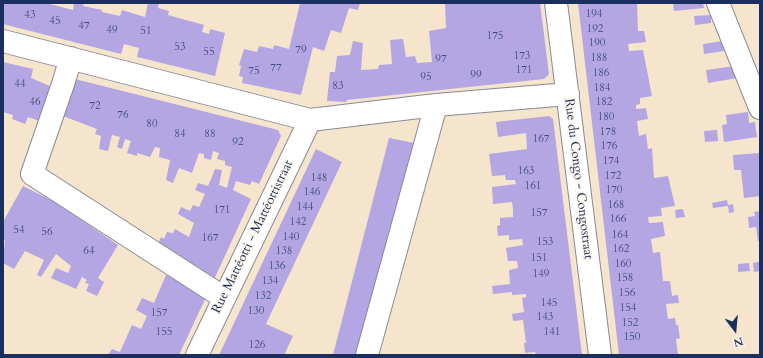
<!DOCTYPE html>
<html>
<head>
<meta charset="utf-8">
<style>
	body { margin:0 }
	#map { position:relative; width:763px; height:358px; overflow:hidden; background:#f6e5cd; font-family:Cardo,serif }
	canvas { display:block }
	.frame { position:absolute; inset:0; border:4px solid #1b2f5e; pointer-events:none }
	.north { position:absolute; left:715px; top:310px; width:40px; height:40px; -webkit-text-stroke:3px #fbf7ec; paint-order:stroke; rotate:164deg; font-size:11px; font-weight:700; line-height:16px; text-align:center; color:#1b2f5e }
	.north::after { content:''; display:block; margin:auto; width:14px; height:18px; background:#1b2f5e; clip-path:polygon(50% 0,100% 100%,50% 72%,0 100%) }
</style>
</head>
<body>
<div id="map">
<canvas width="763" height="358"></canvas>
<div class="frame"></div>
<div class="north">N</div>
</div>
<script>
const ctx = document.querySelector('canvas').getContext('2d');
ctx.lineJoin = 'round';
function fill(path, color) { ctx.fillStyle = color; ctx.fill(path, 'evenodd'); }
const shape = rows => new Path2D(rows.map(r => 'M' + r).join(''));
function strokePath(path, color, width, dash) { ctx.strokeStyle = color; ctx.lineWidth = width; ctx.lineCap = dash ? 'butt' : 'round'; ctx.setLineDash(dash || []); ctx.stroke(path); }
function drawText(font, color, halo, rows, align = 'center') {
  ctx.font = font + ' Cardo,serif'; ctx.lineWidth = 3.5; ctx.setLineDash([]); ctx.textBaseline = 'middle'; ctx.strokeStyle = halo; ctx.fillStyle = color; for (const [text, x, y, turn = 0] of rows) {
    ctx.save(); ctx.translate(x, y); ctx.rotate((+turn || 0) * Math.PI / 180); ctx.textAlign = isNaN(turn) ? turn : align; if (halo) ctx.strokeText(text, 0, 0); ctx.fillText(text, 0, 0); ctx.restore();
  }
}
const building = shape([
	[3,3,46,3,73,10,74,3,84,3,83,6,102,10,102,12,120,16,122,10,145,17,148,3,159,3,158,8,169,11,168,15,204,25,202,32,209,34,210,29,225,33,215,76,137,57,139,48,124,44,121,54,3,24],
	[300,3,360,3,358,10,349,8,341,33,331,30,324,51,313,47,301,95,242,83,243,77,239,76,241,66,239,65,244,49,257,52,259,46,273,49,274,45,289,49],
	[445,3,540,3,549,74,544,79,347,100,346,102,327,101,330,72,335,72,337,56,350,55,353,41,363,43,361,70,378,69,379,65,392,64,390,40,403,39,406,57,415,56,417,63,432,62,429,31,446,28],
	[578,3,637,3,638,31,644,31,646,42,628,44,629,51,643,50,652,96,640,98,640,104,636,105,636,109,646,108,648,119,637,121,639,136,646,134,648,149,652,148,654,178,668,176,675,206,661,208,662,216,648,217,649,223,663,222,665,236,651,239,653,253,660,252,663,281,670,281,672,296,678,295,679,303,666,304,668,319,675,318,676,325,678,325,680,338,676,339,678,355,619,355],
	[673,3,703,3,704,8,674,11],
	[711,15,711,23,695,25,694,16],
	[723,41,724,51,704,54,703,44],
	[3,62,33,69,31,78,57,89,42,122,28,117,25,124,12,119,13,115,3,112],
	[735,66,737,78,708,83,706,70],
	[71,78,278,130,281,136,259,184,252,181,250,185,236,181,233,190,251,199,212,284,155,250,161,237,164,239,167,232,173,233,175,229,189,237,194,223,178,214,181,207,190,211,193,205,199,207,205,194,195,190,198,183,208,186,215,169,222,170,219,185,227,188,232,167,225,165,225,161,217,159,219,153,213,151,211,160,204,158,204,154,199,153,192,173,179,168,173,183,166,180,170,160,159,157,160,148,155,147,150,157,137,153,137,156,127,153,131,141,125,139,122,149,117,147,120,137,112,135,108,151,99,149,101,136,95,134,97,129,63,116],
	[748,112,749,123,755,122,757,137,724,142,722,125,727,124,726,115],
	[549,116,553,119,582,355,536,355,535,352,525,353,524,343,526,343,523,320,513,321,512,314,524,312,522,298,526,297,526,294,512,295,512,292,493,294,492,286,510,284,509,270,518,268,517,261,508,261,506,248,523,245,522,239,509,240,509,235,498,236,497,226,500,225,500,218,513,217,513,209,512,202,493,204,492,187,516,184,515,180,506,180,505,175,492,176,489,154,527,149,526,133,498,137,496,122],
	[717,130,718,141,705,142,704,131],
	[389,138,414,143,359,355,333,355],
	[316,149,342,162,266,324,293,336,284,355,219,355],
	[760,153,760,196,744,198,741,170,734,170,733,155],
	[23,186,55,202,118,245,98,278,104,282,97,296,86,291,89,284,85,283,87,280,82,277,76,289,51,278,56,268,68,273,71,266,56,254,41,277,37,275,44,260,25,251,14,269,3,263,5,240,3,238,3,222],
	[727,200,728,205,733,204,734,212,729,213,728,206,713,208,712,203],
	[683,209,685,217,676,218,675,210],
	[760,211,760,241,758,241,756,227,749,228,748,217,755,216,754,212],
	[758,262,760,262,760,271,754,272,753,263],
	[749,263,750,271,738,272,738,264],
	[166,275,207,295,179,355,108,355,112,349,120,352,132,325,141,329,147,316,136,310,142,298,154,303]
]);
const minor = shape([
	[556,3,600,355],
	[718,3,760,108],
	[3,41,310,120,436,105,568,94],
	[71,58,63,84,32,174,215,292,225,296],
	[197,355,310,120],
	[367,355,436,105]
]);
const numberNames = [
	["194",594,14],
	["43",30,15],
	["45",55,21],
	["47",84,26],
	["192",595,29],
	["49",112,30],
	["51",146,31],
	["175",495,36],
	["190",597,43],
	["53",180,47],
	["79",301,50],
	["55",209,52],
	["173",522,56],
	["188",599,58],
	["97",441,59],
	["77",276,68],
	["171",524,70],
	["75",254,71],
	["186",601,73],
	["99",476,75],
	["95",426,77],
	["44",20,84],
	["83",338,86],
	["184",602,88],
	["46",35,102],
	["182",604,102],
	["72",95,106],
	["76",123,115],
	["180",606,117],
	["80",152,124],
	["178",608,132],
	["84",180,134],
	["88",210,134],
	["167",541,139],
	["92",238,142],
	["176",609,146],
	["174",611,161],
	["163",526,171],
	["172",613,176],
	["148",319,178],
	["161",533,186],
	["170",614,190],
	["146",312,192],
	["168",616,205],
	["144",305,207],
	["171",222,210],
	["157",539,213],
	["166",618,219],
	["142",298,222],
	["54",19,230],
	["56",47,232],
	["164",620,235],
	["140",291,237],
	["167",210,238],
	["153",545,242],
	["162",621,249],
	["64",89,251],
	["138",284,251],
	["151",539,258],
	["160",623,264],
	["136",277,266],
	["149",541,274],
	["158",625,278],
	["134",270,281],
	["156",627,293],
	["132",263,296],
	["145",549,303],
	["154",628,308],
	["130",256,311],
	["157",159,313],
	["143",545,317],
	["152",630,323],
	["155",164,332],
	["141",552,332],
	["150",632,337],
	["126",257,345]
];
const streetNames = [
	["Rue du Congo - Congostraat",578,179,83],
	["Rue Mattéotti - Mattéottistraat",253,237,-64]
];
fill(building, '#b3a6e3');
strokePath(minor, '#888a96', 24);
strokePath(minor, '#fff', 22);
drawText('11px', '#414d7f', null, numberNames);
drawText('13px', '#1b2f5e', '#fbf7ec', streetNames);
</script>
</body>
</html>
